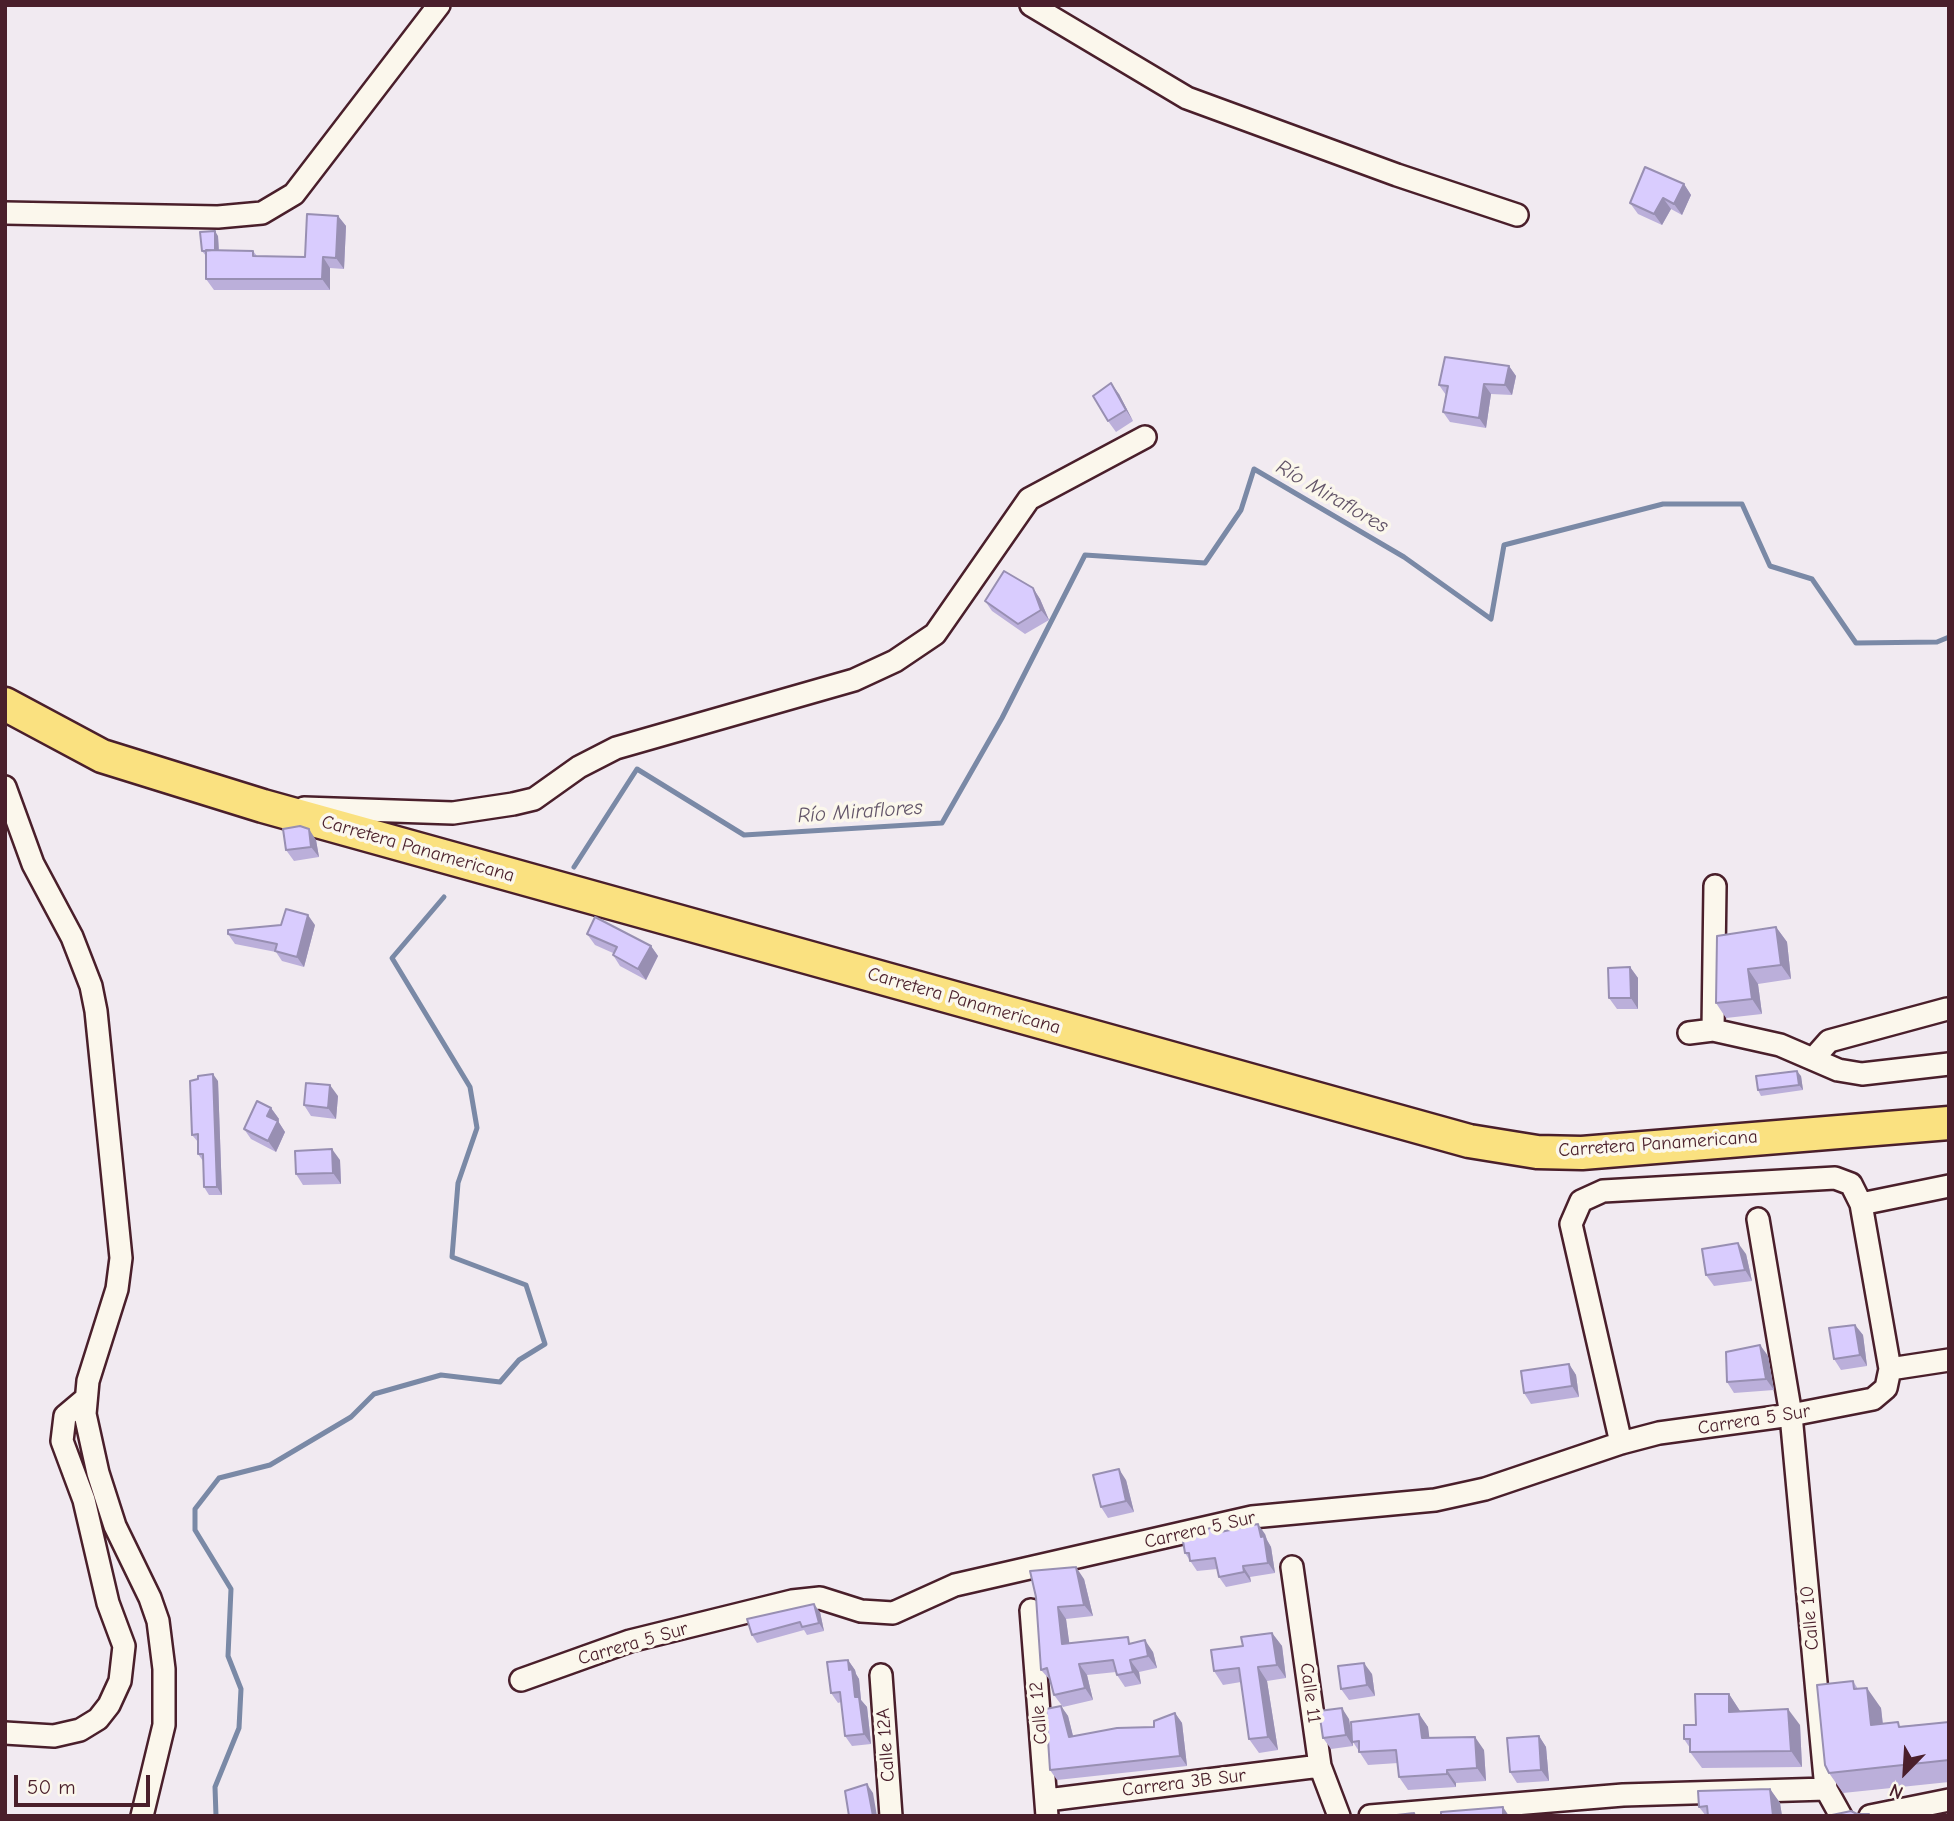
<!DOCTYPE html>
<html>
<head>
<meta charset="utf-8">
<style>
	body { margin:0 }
	#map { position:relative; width:1954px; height:1821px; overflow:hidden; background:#f1eaf1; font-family:"Comic Neue",sans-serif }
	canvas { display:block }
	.frame { position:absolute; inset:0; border:7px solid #4a1f2b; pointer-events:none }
	.north { position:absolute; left:1870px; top:1737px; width:70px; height:70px; -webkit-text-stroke:5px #fbf7ec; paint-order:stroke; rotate:204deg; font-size:19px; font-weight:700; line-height:28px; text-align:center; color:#4a1f2b }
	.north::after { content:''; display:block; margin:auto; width:24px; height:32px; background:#4a1f2b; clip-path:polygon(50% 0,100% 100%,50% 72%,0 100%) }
	.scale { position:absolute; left:14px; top:1775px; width:136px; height:32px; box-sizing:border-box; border:4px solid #4a1f2b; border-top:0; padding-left:9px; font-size:21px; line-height:24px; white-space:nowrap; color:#4a1f2b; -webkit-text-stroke:5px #fbf7ec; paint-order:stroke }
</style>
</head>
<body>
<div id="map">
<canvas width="1954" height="1821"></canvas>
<div class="frame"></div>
<div class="north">N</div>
<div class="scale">50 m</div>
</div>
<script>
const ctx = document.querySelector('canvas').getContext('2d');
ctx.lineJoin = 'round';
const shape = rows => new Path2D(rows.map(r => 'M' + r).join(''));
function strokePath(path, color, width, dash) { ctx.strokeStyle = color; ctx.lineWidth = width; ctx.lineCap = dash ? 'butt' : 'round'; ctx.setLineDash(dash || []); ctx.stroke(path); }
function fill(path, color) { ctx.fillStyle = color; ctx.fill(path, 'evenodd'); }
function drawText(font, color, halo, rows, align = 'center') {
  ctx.font = font + ' "Comic Neue",sans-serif'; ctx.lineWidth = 7; ctx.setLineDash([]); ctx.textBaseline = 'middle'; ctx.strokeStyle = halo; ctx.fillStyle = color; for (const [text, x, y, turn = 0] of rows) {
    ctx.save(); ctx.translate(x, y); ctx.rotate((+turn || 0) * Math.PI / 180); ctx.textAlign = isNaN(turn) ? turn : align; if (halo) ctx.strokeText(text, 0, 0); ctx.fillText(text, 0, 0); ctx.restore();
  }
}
const stream = shape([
	[574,867,637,769,744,835,942,823,1002,718,1085,555,1205,563,1241,510,1254,469,1404,557,1491,619,1504,545,1663,504,1742,504,1770,566,1812,579,1856,643,1937,642,1949,637],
	[216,1816,215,1787,239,1728,241,1689,228,1656,231,1589,195,1530,195,1509,219,1478,270,1465,351,1417,374,1394,441,1375,500,1382,519,1360,545,1344,526,1285,452,1257,458,1183,477,1128,470,1087,392,958,444,897]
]);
const minor = shape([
	[1031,5,1187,98,1397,175,1517,215],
	[5,213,218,217,262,213,294,194,439,5],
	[5,787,33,864,72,937,91,986,96,1011,121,1258,117,1289,88,1381,85,1414,98,1473,115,1526,150,1598,158,1621,164,1669,164,1725,142,1816],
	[304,808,453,813,513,804,534,799,579,767,616,748,854,680,895,661,935,634,1029,499,1145,437],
	[1713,1030,1715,886],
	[1689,1033,1713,1030,1780,1045,1838,1070,1862,1074,1949,1064],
	[1813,1059,1829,1041,1947,1009],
	[1758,1219,1791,1415,1826,1789,1841,1816],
	[1890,1369,1949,1360],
	[1621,1443,1571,1224,1581,1201,1603,1191,1835,1178,1851,1184,1861,1204],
	[1292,1567,1320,1766,1339,1816],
	[1031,1610,1047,1816],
	[881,1675,891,1816],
	[521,1680,630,1641,792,1601,820,1598,861,1611,893,1613,955,1585,1252,1517,1435,1500,1485,1489,1621,1443,1659,1433,1791,1415,1873,1399,1886,1388,1890,1369,1861,1204,1949,1186],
	[5,1733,54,1736,80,1730,98,1719,109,1705,120,1681,124,1646,108,1603,84,1500,62,1441,65,1416,84,1400],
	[1047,1800,1320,1766],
	[1370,1816,1623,1795,1826,1789],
	[1870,1816,1949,1800]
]);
const highway = shape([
	[5,704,102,756,263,806,1469,1141,1537,1152,1582,1153,1949,1123]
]);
const wall = shape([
	[1684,184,1691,195,1682,215,1671,209,1662,225,1638,214,1630,203],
	[338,216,346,226,344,269,330,268,330,290,214,290,206,279,206,256,202,251,218,236,219,250,253,251,257,256,305,257],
	[1509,366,1516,376,1512,395,1491,394,1486,428,1450,422,1443,412,1446,395,1439,385],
	[1119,394,1133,421,1116,432,1108,421],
	[1033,588,1040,599,1049,620,1025,634,992,611,985,601],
	[316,840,319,857,294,861,286,850],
	[315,925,304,967,282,961,276,952,235,944,228,934],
	[1776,927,1787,942,1791,979,1758,984,1762,1014,1726,1018,1716,1003],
	[587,934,651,946,658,956,646,980,620,966,613,955,613,953,595,945],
	[1630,967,1638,978,1638,1009,1617,1009,1609,998],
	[1801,1076,1803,1090,1761,1096,1758,1090],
	[218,1081,222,1195,209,1195,204,1187,203,1161,198,1154,198,1142,192,1135],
	[338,1096,336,1119,311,1116,304,1105],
	[271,1108,279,1119,278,1121,285,1132,276,1152,251,1139,244,1129],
	[340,1160,341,1184,303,1185,296,1174],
	[1746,1254,1752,1281,1714,1286,1706,1275],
	[1855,1325,1863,1335,1867,1366,1841,1370,1834,1359],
	[1760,1345,1768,1356,1774,1390,1734,1393,1727,1382],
	[1569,1364,1576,1375,1579,1397,1531,1404,1524,1393],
	[1126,1480,1134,1512,1108,1518,1101,1507],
	[1219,1532,1265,1534,1267,1540,1271,1547,1275,1573,1250,1577,1251,1582,1226,1587,1219,1577,1217,1569,1197,1571,1185,1553],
	[1084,1579,1093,1616,1066,1619,1069,1643,1132,1643,1153,1652,1157,1668,1139,1672,1141,1684,1125,1687,1117,1675,1116,1672,1087,1675,1093,1700,1063,1707,1054,1695,1051,1681,1041,1670,1036,1597],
	[820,1612,824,1631,807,1635,804,1630,757,1643,752,1635],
	[1272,1633,1282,1646,1286,1678,1267,1681,1278,1750,1259,1753,1249,1739,1241,1682,1223,1685,1214,1671,1243,1646],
	[848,1660,855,1670,856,1674,859,1679,861,1700,867,1707,871,1744,852,1746,845,1736,841,1702,838,1703,831,1693],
	[1372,1674,1375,1696,1349,1700,1341,1689],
	[1853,1681,1858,1689,1881,1708,1883,1724,1901,1726,1949,1722,1949,1782,1843,1793,1829,1773],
	[1729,1694,1740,1711,1800,1725,1802,1767,1702,1768,1690,1752,1690,1748,1684,1739,1696,1725],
	[1061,1706,1068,1716,1073,1736,1154,1727,1175,1713,1182,1723,1187,1766,1057,1780,1050,1770],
	[1419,1714,1428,1727,1429,1738,1484,1750,1486,1781,1456,1783,1456,1787,1408,1790,1399,1777,1398,1763,1368,1765,1353,1742,1353,1746,1331,1749,1323,1738,1349,1719,1352,1740],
	[1539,1736,1546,1747,1549,1781,1517,1783,1510,1772],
	[1770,1789,1780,1803,1782,1816,1706,1816,1699,1807]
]);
const shadedWall = shape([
	[1684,184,1691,195,1682,215,1674,204],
	[1663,198,1671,209,1662,225,1654,214],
	[338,216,346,226,344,269,336,258],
	[215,231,218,236,219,256,216,251],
	[323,257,330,268,330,290,322,279],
	[1509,366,1516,376,1512,395,1505,385],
	[1111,383,1119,394,1133,421,1126,410],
	[1484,384,1491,394,1486,428,1479,418],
	[1033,588,1040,599,1049,620,1041,610],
	[309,829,316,840,319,857,311,847],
	[308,915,315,925,304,967,297,957],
	[1776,927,1787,942,1791,979,1781,965],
	[651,946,658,956,646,980,638,969],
	[1630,967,1638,978,1638,1009,1631,998],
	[1748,969,1758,984,1762,1014,1752,999],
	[1797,1071,1801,1076,1803,1090,1799,1085],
	[213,1074,218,1081,222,1195,217,1187],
	[330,1085,338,1096,336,1119,328,1108],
	[271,1108,279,1119,275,1127,267,1116],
	[278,1121,285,1132,276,1152,268,1141],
	[332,1149,340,1160,341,1184,333,1173],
	[1738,1243,1746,1254,1752,1281,1745,1270],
	[1855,1325,1863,1335,1867,1366,1860,1355],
	[1760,1345,1768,1356,1774,1390,1766,1379],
	[1569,1364,1576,1375,1579,1397,1572,1386],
	[1119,1469,1126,1480,1134,1512,1126,1501],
	[1258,1524,1265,1534,1267,1540,1271,1547,1275,1573,1268,1563],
	[1243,1566,1250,1577,1251,1582,1244,1572],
	[1076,1567,1084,1579,1093,1616,1084,1605],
	[814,1604,820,1612,824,1631,819,1623],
	[1058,1607,1066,1619,1071,1655,1062,1644],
	[1272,1633,1282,1646,1286,1678,1277,1665],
	[1145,1640,1153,1652,1157,1668,1148,1656],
	[848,1660,855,1670,856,1674,859,1679,861,1700,867,1707,871,1744,864,1734,849,1670],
	[1130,1660,1139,1672,1141,1684,1133,1672],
	[1364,1663,1372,1674,1375,1696,1367,1685],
	[1079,1664,1087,1675,1093,1700,1085,1688],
	[1258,1667,1267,1681,1278,1750,1268,1737],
	[1867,1688,1881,1708,1885,1745,1871,1725],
	[1729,1694,1740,1711,1740,1728,1729,1712],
	[1061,1706,1068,1716,1076,1748,1069,1737],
	[1342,1708,1349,1719,1353,1746,1346,1735],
	[1788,1709,1800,1725,1802,1767,1791,1751],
	[1175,1713,1182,1723,1187,1766,1180,1756],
	[1419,1714,1428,1727,1431,1750,1422,1738],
	[1539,1736,1546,1747,1549,1781,1541,1770],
	[1475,1737,1484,1750,1486,1781,1477,1768],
	[1447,1770,1456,1783,1456,1787,1447,1774],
	[867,1784,873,1793,877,1816,873,1816],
	[1770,1789,1780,1803,1782,1816,1773,1816],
	[1503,1807,1509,1816,1503,1816]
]);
const building = shape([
	[1645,167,1684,184,1674,204,1663,198,1654,214,1630,203,1645,167],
	[307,214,338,216,336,258,323,257,322,279,206,279,206,250,253,251,253,256,305,257,307,214],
	[215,231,215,250,202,251,200,232,215,231],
	[1445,357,1509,366,1505,385,1484,384,1479,418,1443,412,1448,386,1439,385,1445,357],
	[1111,383,1126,410,1108,421,1093,396,1111,383],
	[1004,571,1033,588,1041,610,1018,624,985,601,1004,571],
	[300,826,309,829,311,847,286,850,283,829,300,826],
	[286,909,308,915,297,957,275,951,277,944,228,934,228,930,281,925,286,909],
	[595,917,651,946,638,969,613,955,617,947,587,934,595,917],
	[1776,927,1781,965,1748,969,1752,999,1716,1003,1717,936,1776,927],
	[1630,967,1631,998,1609,998,1608,968,1630,967],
	[1797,1071,1799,1085,1758,1090,1756,1076,1797,1071],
	[213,1074,217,1187,204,1187,203,1154,198,1154,198,1134,192,1135,190,1081,198,1079,198,1076,213,1074],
	[306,1083,330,1085,328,1108,304,1105,306,1083],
	[257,1101,271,1108,267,1116,278,1121,268,1141,244,1129,257,1101],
	[332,1149,333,1173,296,1174,295,1151,332,1149],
	[1738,1243,1745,1270,1706,1275,1702,1249,1738,1243],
	[1855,1325,1860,1355,1834,1359,1829,1328,1855,1325],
	[1760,1345,1766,1379,1727,1382,1726,1352,1760,1345],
	[1569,1364,1572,1386,1524,1393,1521,1371,1569,1364],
	[1119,1469,1126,1501,1101,1507,1093,1475,1119,1469],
	[1258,1524,1261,1537,1264,1536,1268,1563,1243,1566,1244,1572,1219,1577,1215,1558,1190,1561,1189,1553,1185,1553,1182,1535,1215,1527,1216,1533,1258,1524],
	[1076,1567,1084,1605,1058,1607,1062,1644,1128,1637,1129,1644,1145,1640,1148,1656,1130,1660,1133,1672,1117,1675,1113,1660,1079,1664,1085,1688,1054,1695,1047,1668,1041,1670,1036,1597,1030,1571,1076,1567],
	[814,1604,819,1623,802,1627,800,1622,752,1635,747,1619,814,1604],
	[1272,1633,1277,1665,1258,1667,1268,1737,1249,1739,1239,1668,1214,1671,1211,1650,1243,1646,1241,1637,1272,1633],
	[848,1660,849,1670,852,1669,855,1697,859,1697,864,1734,845,1736,840,1692,831,1693,827,1662,848,1660],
	[1364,1663,1367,1685,1341,1689,1338,1666,1364,1663],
	[1853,1681,1854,1689,1867,1688,1871,1725,1898,1722,1899,1727,1949,1722,1949,1760,1829,1773,1825,1765,1817,1685,1853,1681],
	[1695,1694,1729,1694,1729,1712,1788,1709,1791,1751,1690,1752,1690,1739,1684,1739,1684,1725,1696,1725,1695,1694],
	[1061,1706,1069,1737,1117,1728,1154,1727,1154,1721,1175,1713,1180,1756,1050,1770,1046,1709,1061,1706],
	[1342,1708,1346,1735,1323,1738,1319,1711,1342,1708],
	[1419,1714,1422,1738,1475,1737,1477,1768,1447,1770,1447,1774,1399,1777,1396,1750,1359,1752,1359,1741,1352,1742,1351,1722,1419,1714],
	[1539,1736,1541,1770,1510,1772,1507,1738,1539,1736],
	[867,1784,873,1816,849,1816,845,1791,867,1784],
	[1770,1789,1773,1816,1708,1816,1707,1806,1699,1807,1698,1791,1770,1789],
	[1503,1807,1503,1816,1441,1816,1441,1812,1503,1807],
	[1851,1811,1857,1814,1869,1814,1869,1816,1809,1816,1832,1815,1851,1811],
	[1414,1813,1415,1816,1388,1816,1414,1813]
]);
const streetNames = [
	["Carretera Panamericana",418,849,16],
	["Carretera Panamericana",964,1001,16],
	["Carretera Panamericana",1658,1144,-4],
	["Carrera 5 Sur",1754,1420,-9],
	["Carrera 5 Sur",1200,1530,-13],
	["Calle 10",1810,1618,-95],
	["Carrera 5 Sur",633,1644,-16],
	["Calle 11",1310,1693,82],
	["Calle 12",1039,1713,-95],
	["Calle 12A",886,1745,-94],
	["Carrera 3B Sur",1184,1783,-7]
];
const waterNames = [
	["Río Miraflores",1332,497,30],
	["Río Miraflores",860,812,-4]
];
strokePath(stream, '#7a89a6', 5);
strokePath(minor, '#4a1f2b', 26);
strokePath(highway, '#4a1f2b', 37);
strokePath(minor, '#fbf7ec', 21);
strokePath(highway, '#fae180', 32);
fill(wall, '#bbafda');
fill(shadedWall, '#988fb2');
fill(building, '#d9ccfe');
strokePath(building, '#988fb2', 2);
drawText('19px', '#4a1f2b', '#fbf7ec', streetNames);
drawText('italic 21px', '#625468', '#fbf7ec', waterNames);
</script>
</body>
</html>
